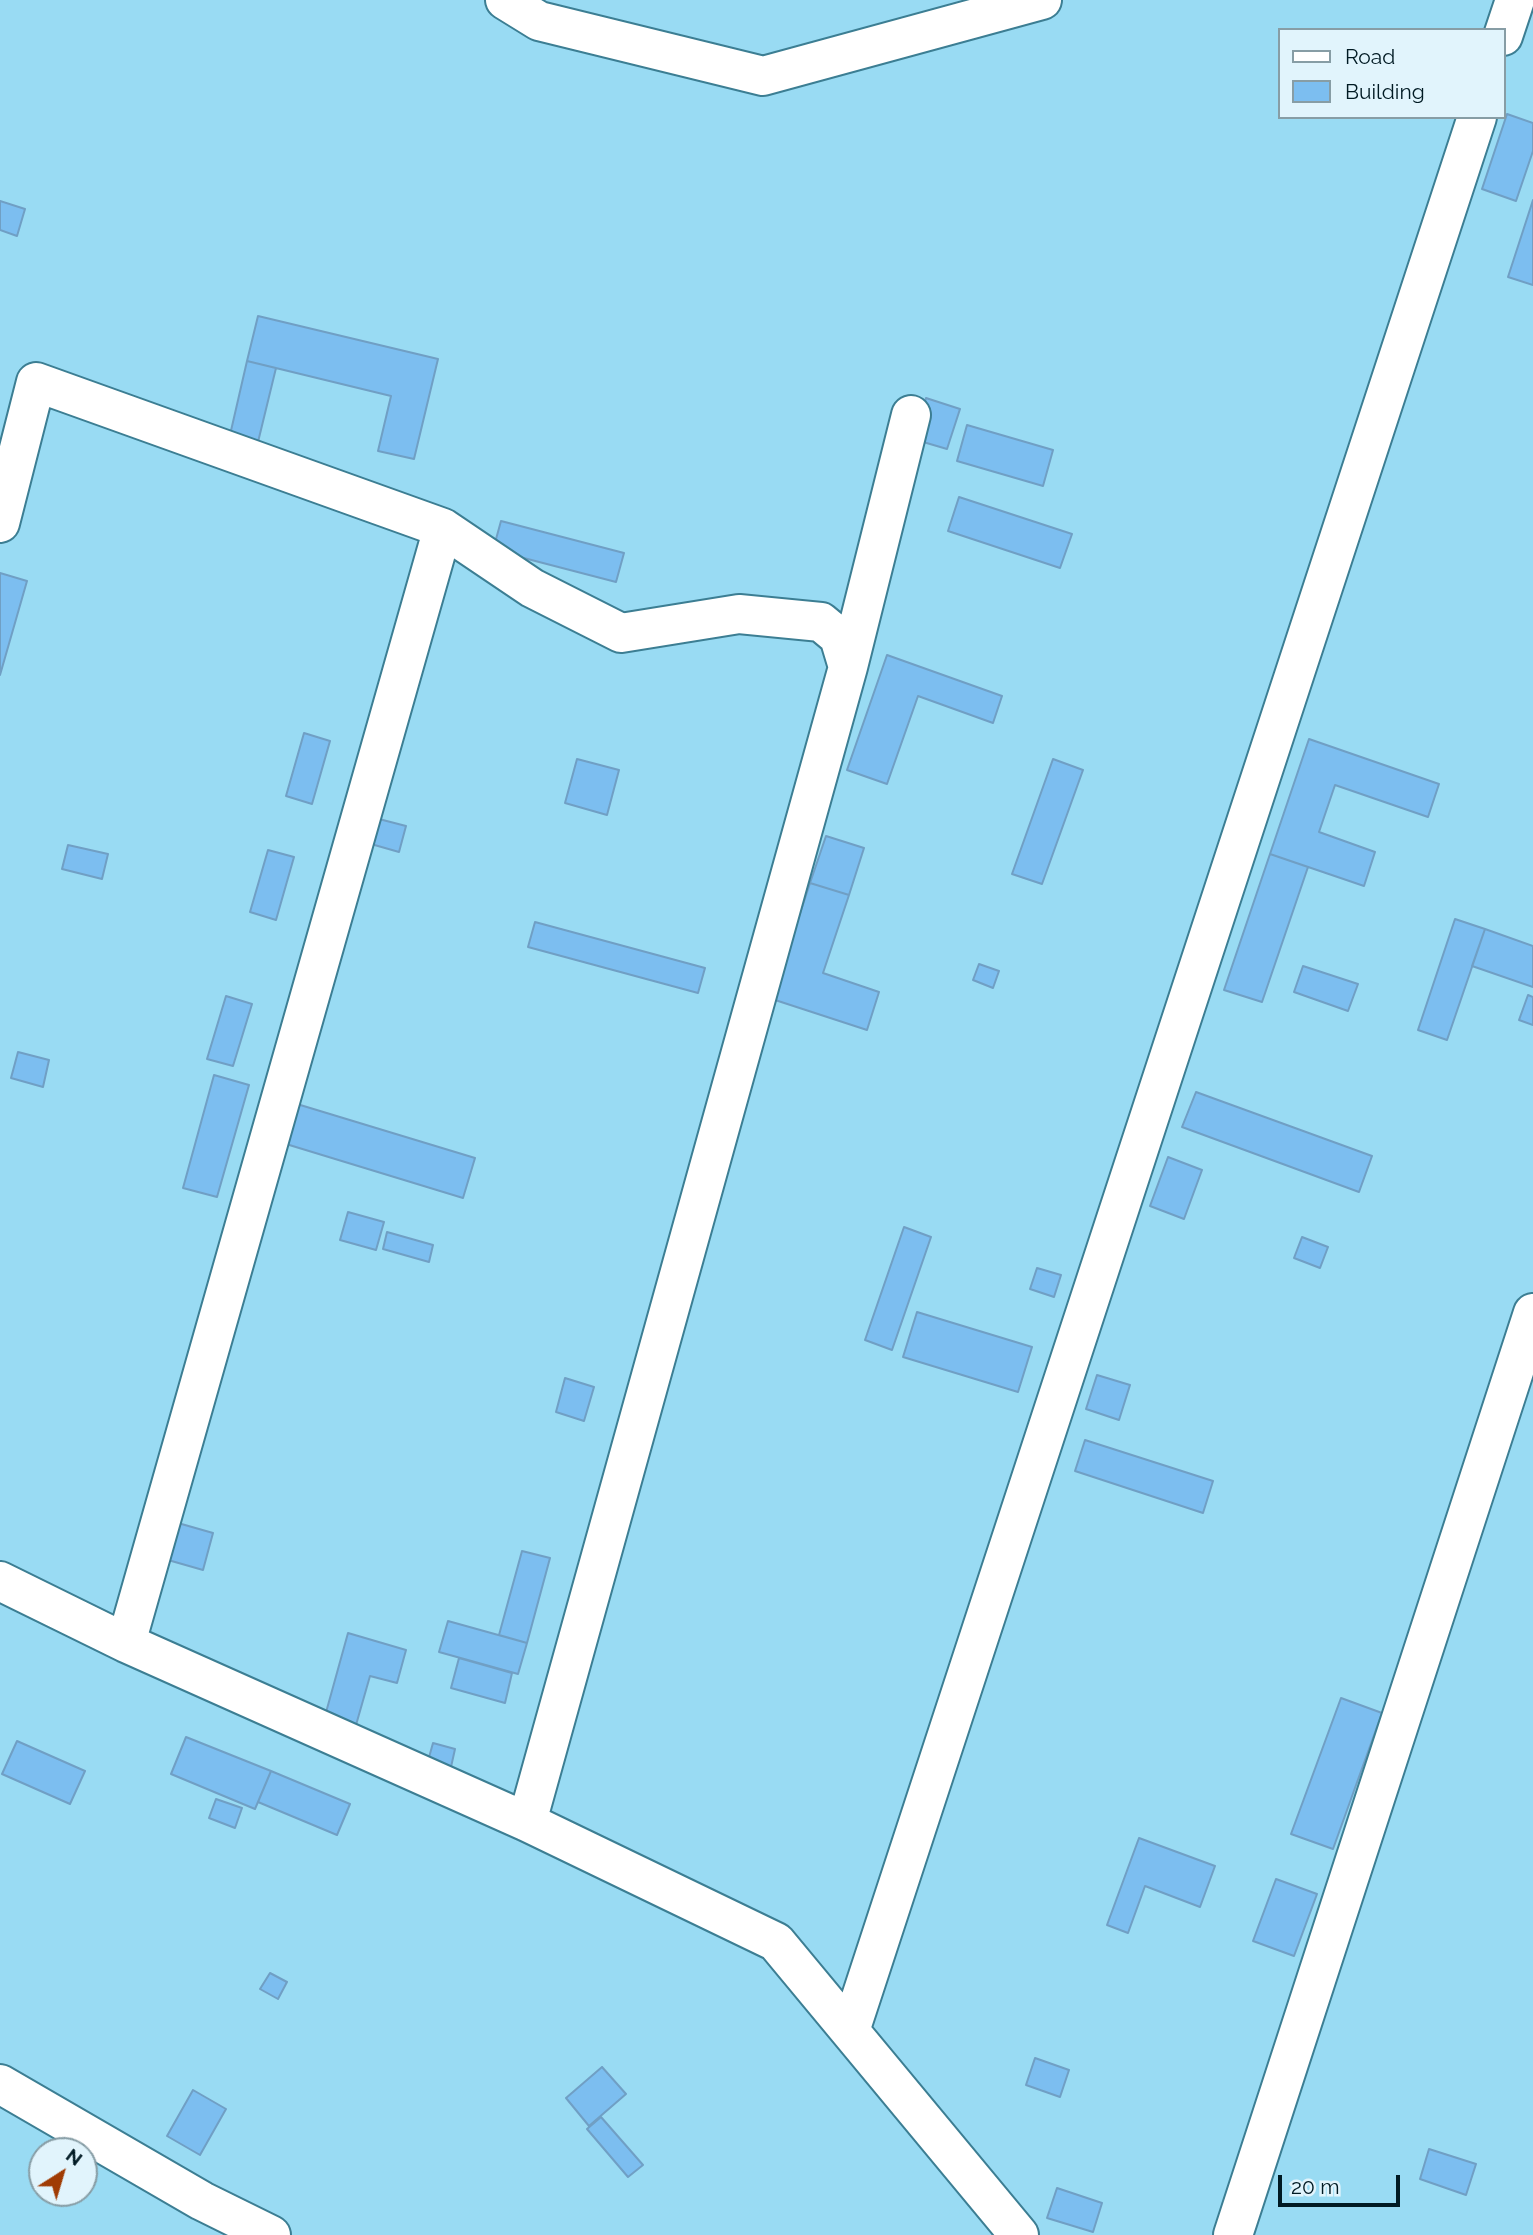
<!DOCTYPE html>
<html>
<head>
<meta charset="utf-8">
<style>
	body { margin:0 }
	#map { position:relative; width:1533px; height:2235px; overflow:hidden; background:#99dbf3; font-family:Raleway,sans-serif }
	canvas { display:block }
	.legend { position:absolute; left:1278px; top:28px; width:228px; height:91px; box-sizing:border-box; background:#e1f4fc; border:2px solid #879da5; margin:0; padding:9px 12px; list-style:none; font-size:21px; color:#001a23 }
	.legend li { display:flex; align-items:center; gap:14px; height:35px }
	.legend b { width:35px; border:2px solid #879da5 }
	.north { position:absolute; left:28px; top:2137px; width:70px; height:70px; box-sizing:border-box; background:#e1f4fc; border:2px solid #879da5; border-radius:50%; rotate:37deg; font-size:19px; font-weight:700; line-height:28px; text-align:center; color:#001a23 }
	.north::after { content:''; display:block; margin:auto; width:24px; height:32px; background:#a03c04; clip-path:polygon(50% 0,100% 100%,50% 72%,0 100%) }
	.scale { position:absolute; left:1278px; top:2175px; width:122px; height:32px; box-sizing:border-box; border:4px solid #001a23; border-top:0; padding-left:9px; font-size:21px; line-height:24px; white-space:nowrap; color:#001a23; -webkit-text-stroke:5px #e1f4fc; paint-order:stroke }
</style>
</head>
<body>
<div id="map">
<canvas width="1533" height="2235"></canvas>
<ul class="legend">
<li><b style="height:9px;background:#fff"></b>Road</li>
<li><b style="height:19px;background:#7cbef0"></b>Building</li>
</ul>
<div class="north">N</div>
<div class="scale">20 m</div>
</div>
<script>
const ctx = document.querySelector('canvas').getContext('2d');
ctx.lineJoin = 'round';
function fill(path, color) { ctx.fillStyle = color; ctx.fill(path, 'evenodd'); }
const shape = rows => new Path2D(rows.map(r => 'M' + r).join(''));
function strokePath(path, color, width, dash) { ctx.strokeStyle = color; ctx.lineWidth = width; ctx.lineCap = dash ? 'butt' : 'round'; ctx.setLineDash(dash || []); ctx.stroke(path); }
const building = shape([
	[1507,114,1533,123,1533,151,1516,201,1482,189,1507,114],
	[1533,200,1533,285,1508,277,1533,200],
	[0,201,25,209,17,236,0,230,0,201],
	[258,316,438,359,414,459,378,451,391,396,247,361,258,316],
	[247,361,276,368,258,442,230,435,247,361],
	[926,398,960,409,947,449,913,439,926,398],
	[967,425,1053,450,1043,486,957,461,967,425],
	[959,497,1072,534,1060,568,948,531,959,497],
	[501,521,624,553,616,582,493,550,501,521],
	[0,573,27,581,0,675,0,573],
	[887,655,1002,696,993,723,918,696,887,784,847,770,887,655],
	[304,733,330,741,312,804,286,796,304,733],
	[1309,739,1439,784,1428,817,1335,785,1319,832,1375,852,1364,886,1270,854,1309,739],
	[577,759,619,770,607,815,565,803,577,759],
	[1053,759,1083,770,1042,884,1012,874,1053,759],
	[379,819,406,826,399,852,371,844,379,819],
	[826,836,864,848,849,895,810,883,826,836],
	[68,845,108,854,102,879,62,869,68,845],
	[268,850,294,857,276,920,250,912,268,850],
	[1270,854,1308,867,1262,1002,1224,990,1270,854],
	[810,883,849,895,823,973,879,992,867,1030,772,999,810,883],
	[1455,919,1485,929,1447,1040,1418,1030,1455,919],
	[535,922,705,968,698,993,528,947,535,922],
	[1485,929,1533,946,1533,987,1472,966,1485,929],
	[979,964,999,971,993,988,973,980,979,964],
	[1303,966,1358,984,1348,1011,1294,992,1303,966],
	[1528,995,1533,997,1533,1025,1519,1020,1528,995],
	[226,996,252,1004,233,1066,207,1059,226,996],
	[18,1052,49,1060,43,1087,11,1078,18,1052],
	[214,1075,249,1085,217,1197,183,1188,214,1075],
	[1196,1092,1372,1156,1359,1192,1182,1127,1196,1092],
	[297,1104,475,1158,463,1198,286,1144,297,1104],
	[1168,1157,1202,1170,1184,1219,1150,1206,1168,1157],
	[348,1212,384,1222,376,1250,340,1240,348,1212],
	[904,1227,931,1237,892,1350,865,1340,904,1227],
	[387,1232,433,1245,429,1262,383,1249,387,1232],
	[1302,1237,1328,1247,1320,1268,1294,1258,1302,1237],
	[1037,1268,1061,1275,1054,1297,1030,1289,1037,1268],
	[917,1312,1032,1347,1018,1392,903,1357,917,1312],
	[1097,1375,1130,1385,1119,1420,1086,1409,1097,1375],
	[565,1378,594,1387,584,1421,556,1412,565,1378],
	[1085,1440,1213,1481,1203,1513,1075,1471,1085,1440],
	[178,1523,213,1533,203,1570,168,1560,178,1523],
	[522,1551,550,1558,527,1643,499,1635,522,1551],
	[448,1621,527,1643,518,1674,439,1652,448,1621],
	[348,1633,406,1650,397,1683,370,1676,356,1725,325,1716,348,1633],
	[459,1658,512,1673,505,1703,451,1688,459,1658],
	[1341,1698,1382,1713,1333,1849,1291,1834,1341,1698],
	[186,1737,271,1771,255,1809,171,1774,186,1737],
	[17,1741,85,1771,70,1804,2,1774,17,1741],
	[433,1743,455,1749,451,1767,428,1761,433,1743],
	[271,1771,350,1804,337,1835,258,1802,271,1771],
	[216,1799,242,1808,235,1828,209,1818,216,1799],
	[1139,1838,1215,1866,1200,1907,1145,1886,1128,1933,1107,1925,1139,1838],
	[1276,1879,1317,1894,1294,1956,1253,1941,1276,1879],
	[270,1973,287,1982,278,1999,260,1989,270,1973],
	[1035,2058,1069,2070,1060,2097,1026,2085,1035,2058],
	[602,2067,626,2094,589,2126,566,2098,602,2067],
	[193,2090,226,2109,200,2155,167,2136,193,2090],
	[601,2117,643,2165,628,2177,587,2129,601,2117],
	[1429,2149,1476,2164,1466,2195,1420,2179,1429,2149],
	[1057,2188,1102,2203,1093,2232,1047,2218,1057,2188]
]);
const minor = shape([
	[505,0,539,21,763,76,1042,0],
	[1503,36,1515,0],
	[0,523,36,382,443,528,126,1643,0,1581],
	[443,528,532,588,621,633,739,614,821,622,839,637,848,667,527,1822],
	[848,667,911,415],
	[126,1643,527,1822,776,1942,1019,2235],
	[850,2031,1477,117],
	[0,2084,202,2201,271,2235],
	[1233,2235,1533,1313]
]);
fill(building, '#7cbef0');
strokePath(building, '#709fc4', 2);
strokePath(minor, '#3c7e93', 42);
strokePath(minor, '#fff', 38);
</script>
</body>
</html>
